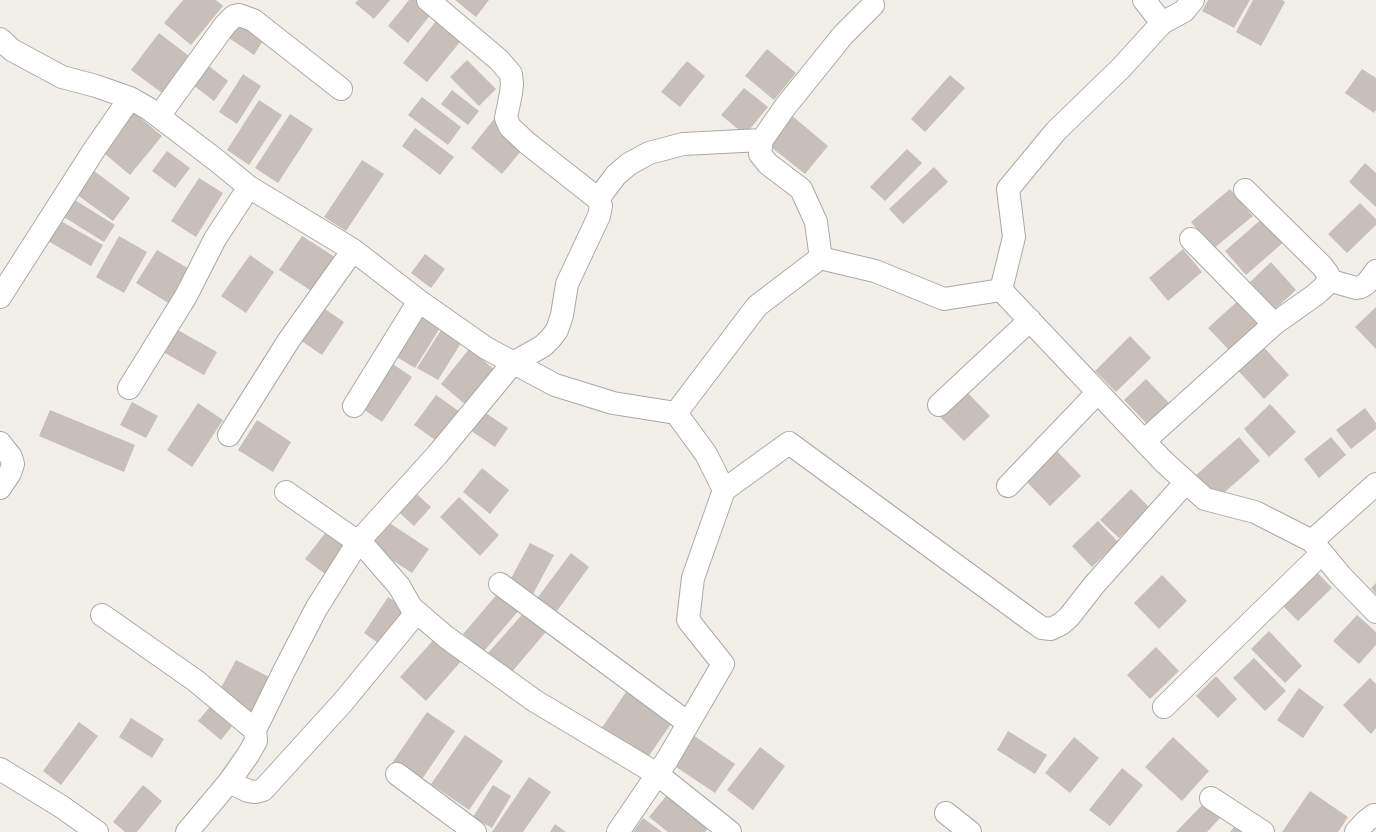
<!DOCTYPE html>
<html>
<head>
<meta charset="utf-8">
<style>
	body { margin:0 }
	canvas { display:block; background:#f2efe9 }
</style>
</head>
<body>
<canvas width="1376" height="832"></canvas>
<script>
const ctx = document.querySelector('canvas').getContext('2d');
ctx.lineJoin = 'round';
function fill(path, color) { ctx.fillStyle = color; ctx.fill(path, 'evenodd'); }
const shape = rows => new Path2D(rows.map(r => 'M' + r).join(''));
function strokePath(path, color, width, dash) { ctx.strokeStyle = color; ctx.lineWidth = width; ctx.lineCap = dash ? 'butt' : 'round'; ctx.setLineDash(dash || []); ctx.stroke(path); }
const building = shape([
	[183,0,216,0,223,6,191,45,164,23],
	[358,0,390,0,374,19,355,3],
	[409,0,424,0,435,9,408,43,388,26],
	[455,0,489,0,476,17],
	[1208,0,1250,0,1234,28,1202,11],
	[1253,0,1282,0,1285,2,1261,46,1236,32],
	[440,16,465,36,427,82,403,63],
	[239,18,266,36,254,55,226,36],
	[159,33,189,56,162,93,131,70],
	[767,49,796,73,774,100,745,76],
	[467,60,496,89,479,106,450,77],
	[687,61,705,76,680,107,661,92],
	[204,62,228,81,214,101,189,82],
	[1362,69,1376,78,1376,110,1374,113,1345,93],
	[243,74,261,86,237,124,219,112],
	[950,75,965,88,925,132,911,119],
	[744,88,768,107,745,135,721,115],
	[452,90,479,111,468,125,441,104],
	[422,97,461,127,448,145,408,115],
	[259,100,282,115,249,165,227,150],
	[131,110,162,136,130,175,99,149],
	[290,114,313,129,278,183,255,168],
	[790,114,828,146,805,174,766,143],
	[494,119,526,145,502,174,471,148],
	[415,128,454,157,440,175,402,146],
	[907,149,922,163,885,201,870,187],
	[167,151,190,168,175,188,152,171],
	[362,160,384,174,346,231,324,217],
	[1365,163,1376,173,1376,207,1349,182],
	[89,167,130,198,113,221,72,191],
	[934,167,948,182,903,224,889,209],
	[199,178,223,193,196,237,171,221],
	[1230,189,1253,216,1213,249,1191,222],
	[70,197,115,225,104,242,59,214],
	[1360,203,1376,219,1376,225,1347,253,1328,234],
	[1265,216,1286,240,1246,275,1225,251],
	[59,220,103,245,91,266,48,241],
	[119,236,147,252,124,293,96,277],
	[302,236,335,257,313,292,279,270],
	[1183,249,1202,272,1168,301,1149,278],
	[157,250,191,270,170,304,136,283],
	[425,254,445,269,431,288,411,273],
	[250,255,274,272,246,313,221,296],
	[1271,262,1296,290,1275,309,1250,282],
	[1241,298,1261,320,1229,350,1208,328],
	[322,307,344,322,322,355,300,340],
	[1376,307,1376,349,1355,327],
	[417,313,440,328,415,368,392,354],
	[169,325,217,352,204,375,156,348],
	[441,330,461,343,438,380,417,368],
	[1130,336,1151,358,1116,392,1095,371],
	[1260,343,1289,375,1264,399,1235,367],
	[469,349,494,369,466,405,441,384],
	[390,362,412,377,382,422,360,407],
	[1146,379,1170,404,1148,425,1124,400],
	[965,390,990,416,964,441,939,416],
	[436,395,460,412,438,442,414,425],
	[132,402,158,416,146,438,120,425],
	[198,403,223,420,192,467,167,450],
	[1270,404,1296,432,1269,457,1244,429],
	[1365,408,1376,423,1376,429,1351,449,1336,430],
	[480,409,508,428,495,447,467,428],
	[50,410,135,445,124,472,39,436],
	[257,420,291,442,273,472,238,450],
	[1239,437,1260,461,1217,499,1196,475],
	[1331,437,1346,455,1319,478,1304,459],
	[1056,450,1081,476,1050,506,1025,480],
	[482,468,509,490,490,514,463,492],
	[410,488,431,507,414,526,393,507],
	[1131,489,1150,508,1119,538,1100,520],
	[459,497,499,535,480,556,440,517],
	[385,520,429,549,412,573,369,545],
	[1098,521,1118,542,1092,567,1072,546],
	[330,527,352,544,328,576,305,559],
	[530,543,554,555,533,594,509,582],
	[571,553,589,567,554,615,535,601],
	[1314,569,1332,588,1298,621,1280,603],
	[1162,575,1187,601,1159,629,1134,603],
	[1376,583,1376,594,1371,588],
	[499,592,520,609,484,651,463,634],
	[388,597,406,609,381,645,364,633],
	[528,608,550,627,511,673,488,653],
	[1357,615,1376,632,1376,645,1359,664,1333,641],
	[1269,631,1302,666,1285,683,1251,649],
	[437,636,463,659,426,701,400,677],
	[1156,647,1179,671,1150,699,1127,675],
	[1254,658,1286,691,1265,711,1233,678],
	[236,660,269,677,250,713,217,695],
	[1216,676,1237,699,1218,718,1196,696],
	[1370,678,1376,684,1376,728,1371,734,1343,705],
	[1299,688,1324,707,1303,738,1277,720],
	[628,689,673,721,644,763,599,732],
	[214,702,237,720,221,740,198,721],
	[427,712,455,731,420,782,392,763],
	[131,718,164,739,152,758,119,737],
	[79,722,98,736,61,785,43,771],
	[1008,731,1047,755,1035,774,997,750],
	[465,735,503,761,469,810,431,784],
	[693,735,735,764,715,793,673,765],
	[1074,737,1099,758,1070,793,1045,773],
	[1173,737,1209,771,1182,801,1145,767],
	[760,747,785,766,753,810,727,790],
	[1122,768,1143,785,1110,826,1089,810],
	[529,777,551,792,523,832,492,832],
	[143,785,162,801,137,832,125,832,113,822],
	[493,785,511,796,492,828,473,817],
	[1310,791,1348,817,1338,832,1282,832],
	[667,795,709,828,705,832,668,832,649,817],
	[1205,802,1221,817,1207,832,1176,832],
	[643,818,662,832,633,832],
	[1238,822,1249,832,1230,832],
	[555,824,566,832,550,832]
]);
const street = shape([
	[1144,0,1162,23],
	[0,39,12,50,62,77,96,86,130,98,149,109,216,160,249,187,353,250,419,301,486,348,555,385,613,403,676,413],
	[159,116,225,25,234,16,239,15,253,20,341,89],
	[598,199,616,175,629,164,649,153,683,144,762,140],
	[1191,239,1274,324],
	[821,259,816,222,801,189,768,164,760,154,762,140,785,107,843,35,873,5],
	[1328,280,1356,288,1361,287,1367,283,1376,271],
	[1001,290,1163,461,1205,499,1255,512,1312,541,1341,576,1376,612],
	[0,297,94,150,130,98],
	[129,388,186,296,215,239,249,187],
	[939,405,1030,320],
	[354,406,419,301],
	[229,435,289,340,353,250],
	[1144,441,1274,324,1315,295,1324,287,1328,280,1328,274,1322,266,1245,190],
	[0,443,11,457,13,464,10,473,0,488],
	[1008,486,1098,392],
	[724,490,789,443,1032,621,1042,628,1051,629,1061,624,1069,617,1094,585,1186,482],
	[286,492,365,547,399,586,411,607,446,637,535,701,657,774,730,832],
	[1312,541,1376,484],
	[500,584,688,723],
	[102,615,196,681,255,730,256,741,248,755,229,782,187,832],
	[1164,707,1322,553],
	[255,730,283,673,316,609,358,542,437,455,513,363,543,346,551,338,557,330,562,315,567,284,599,216,601,206,598,199,527,143,510,127,506,118,511,93,512,84,511,74,499,60,428,0],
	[0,769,62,807,97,832],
	[397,774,475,832],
	[229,782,248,791,256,792,263,790,343,702,417,612],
	[1211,798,1263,832],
	[946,813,970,832],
	[618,832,667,760,723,664,688,620,693,578,724,490,706,454,676,413,757,306,820,258,875,271,944,299,1001,290,1014,237,1008,189,1056,131,1121,68,1162,23,1184,11,1193,0],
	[1356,832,1366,821,1374,815,1376,815]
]);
fill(building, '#c7bfb8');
strokePath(street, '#a9a9a9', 24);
strokePath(street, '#fff', 22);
</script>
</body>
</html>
